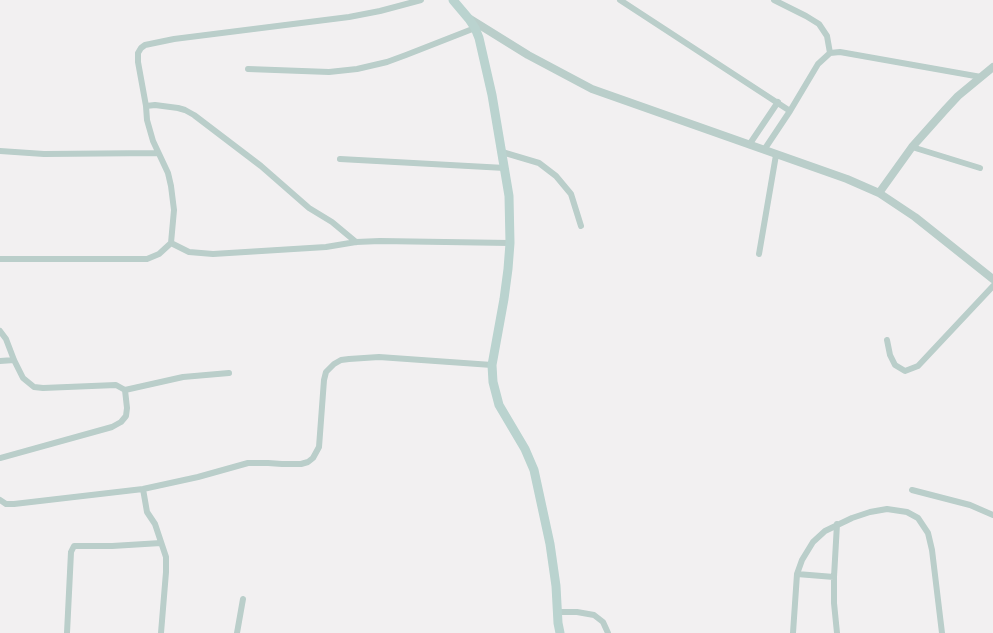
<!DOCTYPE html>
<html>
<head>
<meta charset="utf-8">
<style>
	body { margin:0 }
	canvas { display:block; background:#f2f0f1 }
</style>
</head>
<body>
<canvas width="993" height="633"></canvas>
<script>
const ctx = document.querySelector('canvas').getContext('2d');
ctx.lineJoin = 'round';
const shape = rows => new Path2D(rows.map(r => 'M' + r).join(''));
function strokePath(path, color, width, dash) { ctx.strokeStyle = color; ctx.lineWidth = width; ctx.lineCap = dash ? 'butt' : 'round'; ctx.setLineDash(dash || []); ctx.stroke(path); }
const minor = shape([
	[620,0,790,111],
	[774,0,806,16,819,24,827,36,830,53],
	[248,69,329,72,357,69,387,62,406,55,475,28],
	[146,106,155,105,178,108,185,110,194,115,261,166,309,208,332,222,356,242],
	[749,145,778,102],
	[912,147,980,168],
	[764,150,790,111,818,64,830,53,840,52,981,77],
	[0,151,44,154,158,153],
	[502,152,539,163,556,176,571,194,581,226],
	[340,159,505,168],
	[171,243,189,252,213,254,326,247,356,242,380,241,510,243],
	[759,254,776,155],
	[0,259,147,259,159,254,171,243,174,210,171,186,168,173,153,141,147,120,146,106,138,62,138,53,141,48,145,45,174,39,349,17,380,11,421,0],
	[0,331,6,339,14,360,23,378,34,387,43,388,116,385,125,390,127,408,126,416,121,422,112,427,0,458],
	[887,340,890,355,895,365,905,371,918,366,993,286],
	[0,361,14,360],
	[125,390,183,377,229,373],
	[143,489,147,512,155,524,166,557,166,572,161,633],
	[912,490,970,505,993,515],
	[0,500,6,504,14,504,143,489,198,477,248,463,268,463,282,464,301,464,308,462,313,458,319,447,324,380,326,372,334,364,341,360,349,359,379,357,492,365],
	[837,524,834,577,834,603,837,633],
	[797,574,834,577],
	[557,612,577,612,594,615,603,622,608,633],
	[67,633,71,552,74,546,112,546,161,543],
	[237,633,243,599],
	[793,633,797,574,802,560,813,542,825,531,852,518,870,512,887,509,907,512,918,518,928,533,932,550,942,633]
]);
const tertiary = shape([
	[470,19,528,55,592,89,847,179,879,193,915,217,993,279],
	[879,193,912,147,945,110,958,96,993,67]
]);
const secondary = shape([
	[453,0,469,19,475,28,479,38,492,95,509,196,510,243,508,269,504,299,492,365,493,382,499,405,525,449,534,470,550,544,556,586,558,623,560,633]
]);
strokePath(minor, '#baceca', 6);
strokePath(tertiary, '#baceca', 8);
strokePath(secondary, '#bad3cf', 9);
</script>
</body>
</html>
